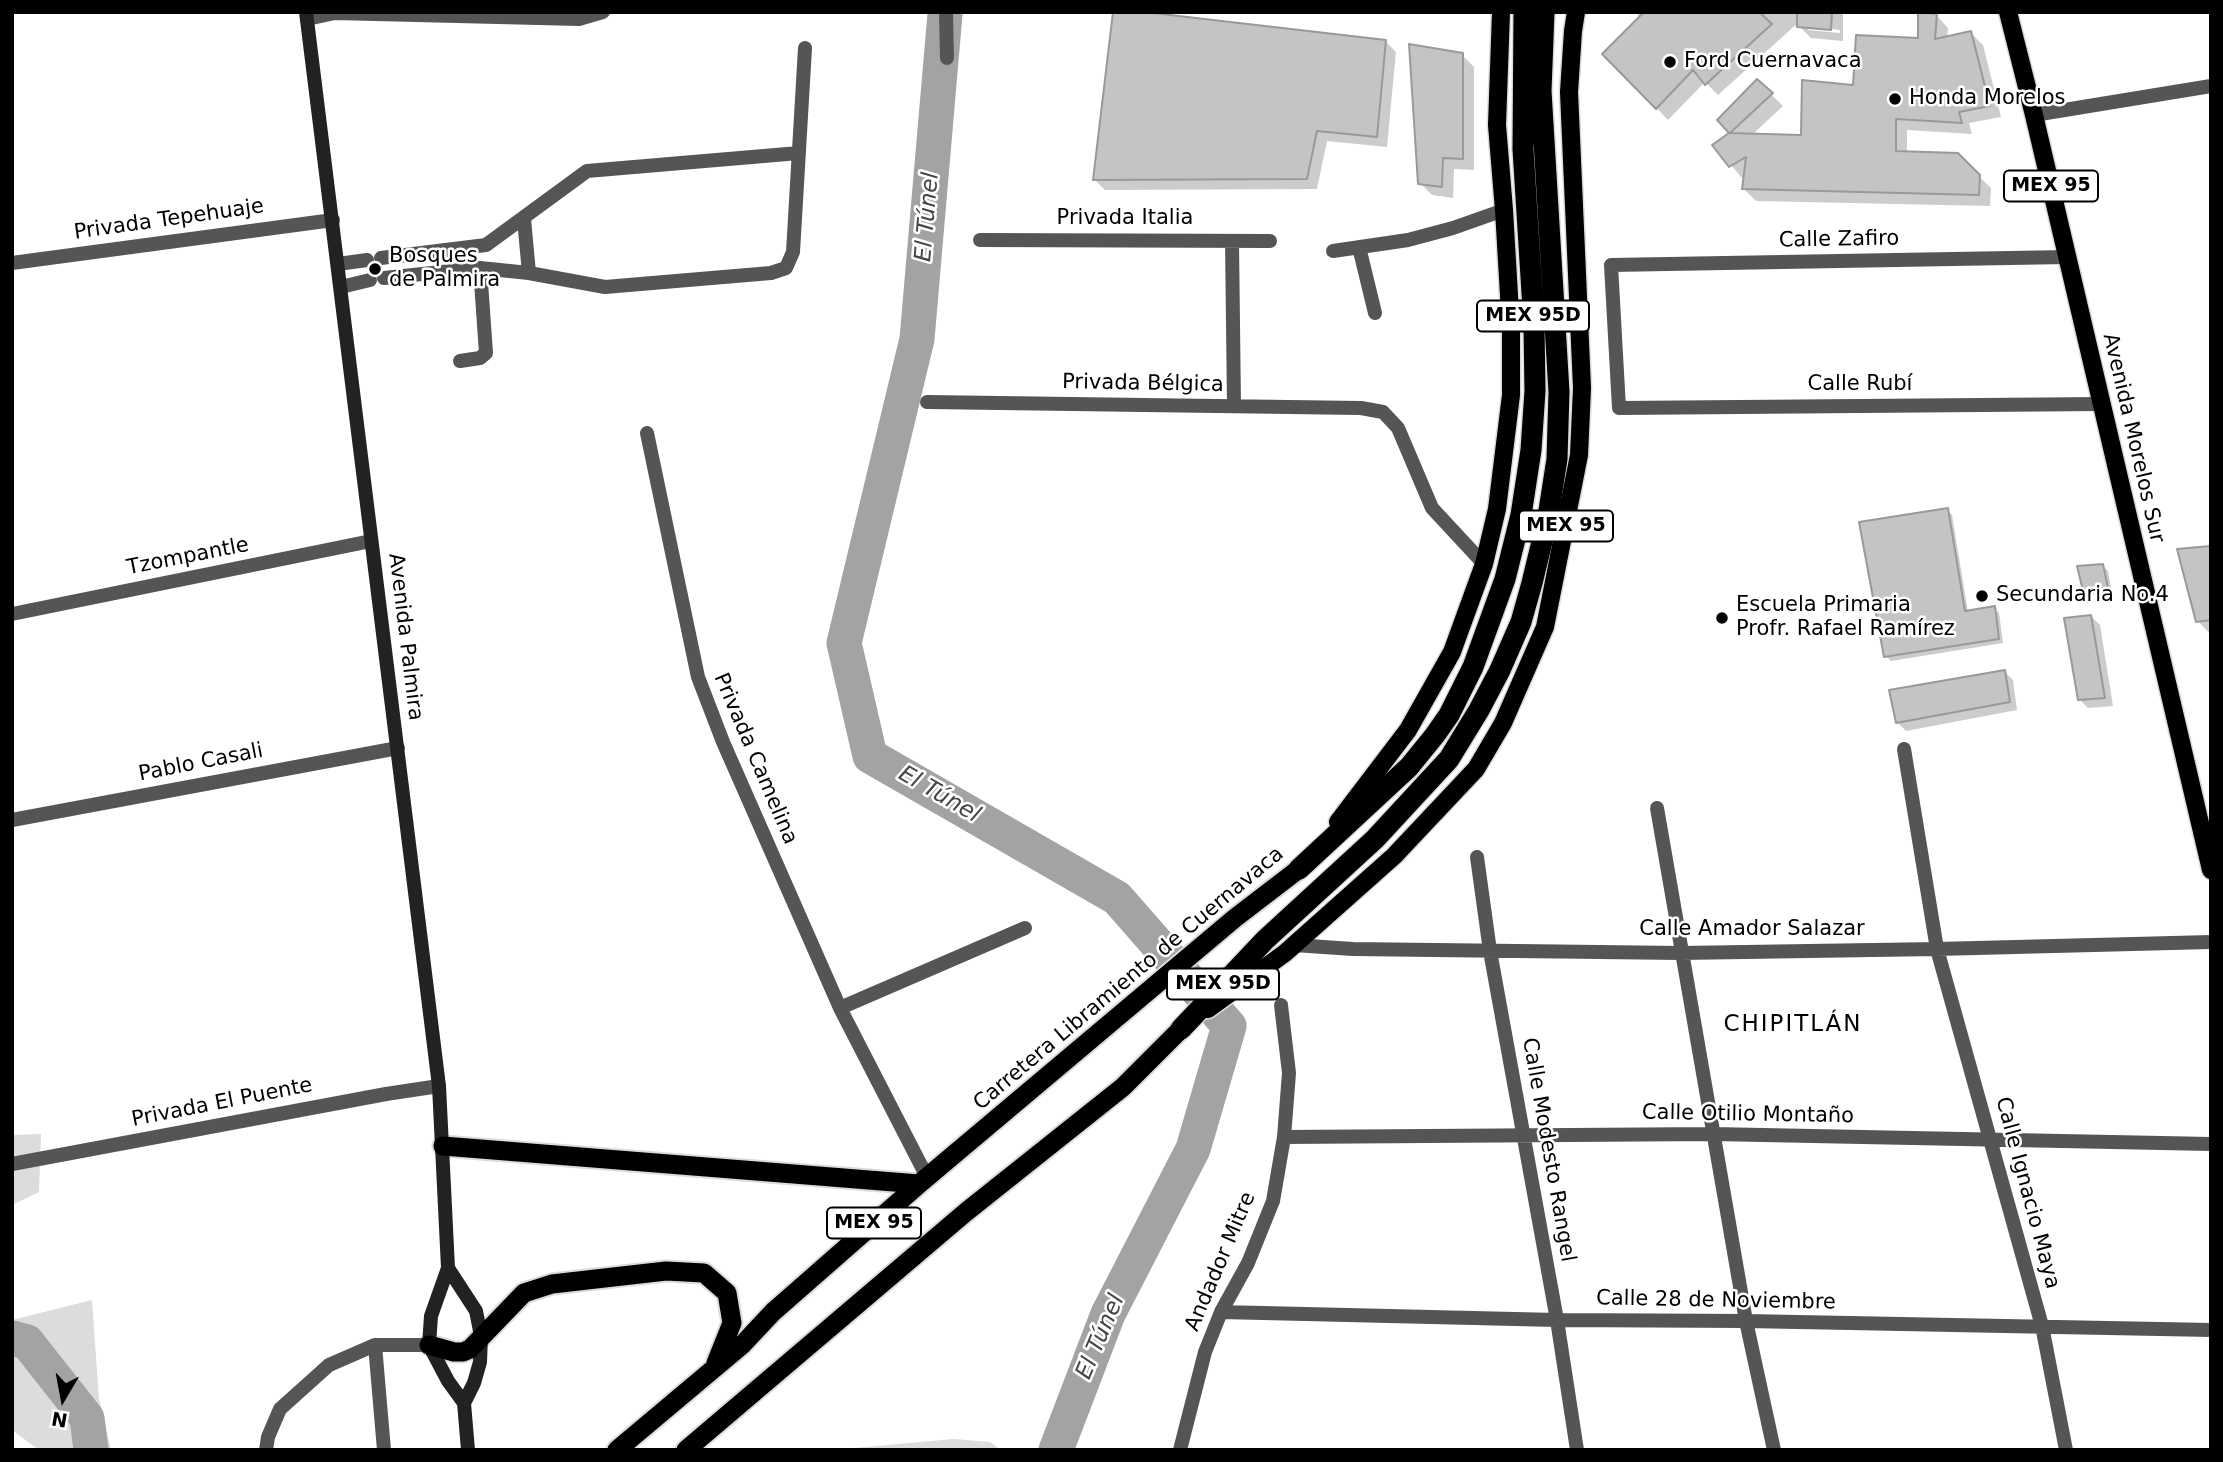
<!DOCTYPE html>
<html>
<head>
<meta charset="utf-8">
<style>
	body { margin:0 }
	#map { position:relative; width:2223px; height:1462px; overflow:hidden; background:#fff; font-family:"DejaVu Sans",sans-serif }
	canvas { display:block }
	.frame { position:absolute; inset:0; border:14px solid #000; pointer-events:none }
	.north { position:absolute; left:28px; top:1364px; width:70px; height:70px; -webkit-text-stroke:5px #fff; paint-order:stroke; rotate:190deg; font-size:19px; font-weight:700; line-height:28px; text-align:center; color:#000 }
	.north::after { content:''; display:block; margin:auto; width:24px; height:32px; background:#000; clip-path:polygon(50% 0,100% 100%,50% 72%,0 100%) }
</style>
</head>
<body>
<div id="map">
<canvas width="2223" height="1462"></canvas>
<div class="frame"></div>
<div class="north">N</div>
</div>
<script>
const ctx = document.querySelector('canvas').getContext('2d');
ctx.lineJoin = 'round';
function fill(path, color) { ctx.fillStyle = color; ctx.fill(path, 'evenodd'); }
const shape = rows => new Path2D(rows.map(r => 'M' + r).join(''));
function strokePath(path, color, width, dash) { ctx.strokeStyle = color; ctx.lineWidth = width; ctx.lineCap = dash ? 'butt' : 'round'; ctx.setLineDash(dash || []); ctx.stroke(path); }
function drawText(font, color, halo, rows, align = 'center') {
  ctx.font = font + ' "DejaVu Sans",sans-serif'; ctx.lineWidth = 5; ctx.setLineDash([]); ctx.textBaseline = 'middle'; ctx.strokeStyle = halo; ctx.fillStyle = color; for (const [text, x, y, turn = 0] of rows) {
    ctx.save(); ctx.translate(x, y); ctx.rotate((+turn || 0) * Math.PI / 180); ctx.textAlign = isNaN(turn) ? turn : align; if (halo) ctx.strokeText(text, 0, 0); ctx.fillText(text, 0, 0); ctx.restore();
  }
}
const green = shape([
	[41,1134,39,1192,12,1205,12,1135],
	[92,1300,99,1399,111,1450,39,1450,12,1430,12,1320],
	[954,1439,990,1442,1001,1450,831,1450]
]);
const shadow = shape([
	[1635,12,1843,12,1843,41,1811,38,1799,26,1799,22,1718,95,1705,82,1668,120,1605,54,1641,18],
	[1808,26,1840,30,1840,33,1808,30],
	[1937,16,1948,28,1947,38,1971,33,1983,45,2001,117,1969,123,1972,134,1907,130,1907,153,1957,155,1991,188,1990,206,1756,201,1744,189,1746,176,1742,178,1714,145,1731,133,1719,120,1758,81,1783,106,1752,135,1803,136,1854,86,1920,40],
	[1386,42,1396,52,1387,147,1327,141,1317,189,1105,190,1094,179],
	[1462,55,1474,67,1474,170,1454,169,1453,198,1432,195,1420,183],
	[1947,510,1952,515,1968,612,1994,608,1999,613,2003,643,1891,661,1886,656],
	[2211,547,2211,632,2209,633,2198,621],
	[2103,566,2108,571,2112,593,2090,595,2085,590],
	[2091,616,2100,625,2113,706,2088,708,2079,699],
	[2004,671,2013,680,2017,710,1906,731,1897,722]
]);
const river = shape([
	[945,14,917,339,844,643,870,756,1117,898,1229,1026,1193,1149,1108,1314,1056,1450],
	[12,1338,27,1342,87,1418,91,1450]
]);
const building = shape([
	[1113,12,1144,12,1386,40,1377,137,1317,131,1307,179,1093,180,1113,12],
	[1644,12,1759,12,1772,24,1705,85,1693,70,1656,109,1602,54,1644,12],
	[1797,12,1832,12,1831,30,1797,27,1797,12],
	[1918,12,1937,14,1935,39,1971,31,1990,106,1959,112,1962,123,1896,119,1896,151,1958,153,1980,175,1979,195,1742,189,1746,157,1729,167,1712,145,1729,133,1717,120,1757,79,1773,93,1730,133,1801,135,1802,80,1853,85,1856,35,1918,38,1918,12],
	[1409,44,1463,53,1463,159,1443,158,1442,187,1418,184,1409,44],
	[1948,508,1965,611,1995,606,1999,639,1884,657,1859,522,1948,508],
	[2211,546,2211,620,2196,622,2177,549,2211,546],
	[2103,564,2108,588,2083,591,2077,566,2103,564],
	[2091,615,2105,698,2078,700,2064,618,2091,615],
	[2005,670,2010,702,1896,723,1889,690,2005,670]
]);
const minor = shape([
	[946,12,947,58],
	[307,19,335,13,579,19,603,12],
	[2034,115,2211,86],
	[524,219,529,273],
	[980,240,1270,241],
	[1232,241,1234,406],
	[1359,247,1375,313],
	[1333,251,1408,240,1453,228,1504,210],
	[2067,257,1611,265,1619,408,2101,404],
	[381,258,486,245,587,171,799,153],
	[12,263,333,220],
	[338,264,367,260],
	[384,278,480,268,529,273,605,287,771,273,786,268,793,252,805,48],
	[341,287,370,280],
	[460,361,480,358,486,353,480,268],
	[927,402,1361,408,1383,412,1398,428,1432,508,1484,564],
	[647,433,698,677,723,742,840,1008,927,1177],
	[12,614,371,541],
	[1904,749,1937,949,2042,1326,2066,1450],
	[1657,808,1746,1321,1774,1450],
	[12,820,398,748],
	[1477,857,1490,951,1557,1320,1577,1450],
	[1294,945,1353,949,1681,953,1937,949,2211,942],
	[840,1008,1025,928],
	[1284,1137,1713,1134,2211,1144],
	[12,1164,386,1094,439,1086],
	[1221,1312,1557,1320,1746,1321,2211,1330],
	[375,1345,384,1450],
	[266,1450,268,1437,280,1409,329,1365,375,1345,429,1345],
	[1180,1450,1205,1352,1221,1312,1248,1263,1273,1201,1284,1137,1289,1073,1281,1005]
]);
const secondary = shape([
	[306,12,439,1086,448,1268,431,1316,429,1345,448,1381,464,1403],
	[448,1268,476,1311,481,1336,480,1362,474,1383,464,1403,468,1450]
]);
const primary = shape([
	[2008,12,2034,115,2211,870],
	[1338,822,1408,730,1452,652,1484,564,1497,509,1511,395,1511,329,1504,210,1497,125,1501,12],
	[1208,1009,1285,953,1394,856,1476,769,1503,723,1545,627,1579,455,1582,388,1569,92,1573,31,1576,12]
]);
const trunk = shape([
	[443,1146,919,1184],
	[429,1345,454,1352,463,1352,470,1349,524,1293,552,1284,666,1271,704,1273,727,1293,732,1323,716,1363],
	[617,1450,742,1345,773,1312,919,1184,1235,918,1299,869],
	[686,1450,966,1212,1123,1087,1181,1029]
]);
const motorway = shape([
	[1299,869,1409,767,1435,735,1449,715,1473,667,1505,579,1521,515,1531,450,1535,391,1534,325,1523,149,1524,12],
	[1181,1029,1265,940,1375,839,1449,759,1479,710,1500,670,1521,622,1532,583,1548,517,1557,459,1559,392,1541,91,1544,12]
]);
const markers = [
	[1670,62,7,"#000"],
	[1895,99,7,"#000"],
	[375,269,7,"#000"],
	[1982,596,7,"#000"],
	[1722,618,7,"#000"]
];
const shields = [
	[2051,186,94],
	[1533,316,112],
	[1566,526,94],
	[1223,984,112],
	[874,1223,94]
];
const shieldNames = [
	["MEX 95",2051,186],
	["MEX 95D",1533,316],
	["MEX 95",1566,526],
	["MEX 95D",1223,984],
	["MEX 95",874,1223]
];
const poiNames = [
	["Ford Cuernavaca",1684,62],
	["Honda Morelos",1909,99],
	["Bosques",389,257],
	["de Palmira",389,281],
	["Secundaria No.4",1996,596],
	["Escuela Primaria",1736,606],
	["Profr. Rafael Ramírez",1736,630]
];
const streetNames = [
	["Privada Italia",1125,219],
	["Privada Tepehuaje",169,220,-8],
	["Calle Zafiro",1839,240,-1],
	["Privada Bélgica",1143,384,1],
	["Calle Rubí",1860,385],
	["Avenida Morelos Sur",2133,438,77],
	["Tzompantle",188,557,-11],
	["Avenida Palmira",405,637,83],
	["Privada Camelina",755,759,67],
	["Pablo Casali",201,763,-11],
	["Calle Amador Salazar",1752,930],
	["Carretera Libramiento de Cuernavaca",1129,979,-40],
	["Privada El Puente",222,1103,-11],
	["Calle Otilio Montaño",1748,1115,1],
	["Calle Modesto Rangel",1548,1150,80],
	["Calle Ignacio Maya",2027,1193,75],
	["Andador Mitre",1221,1262,-67],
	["Calle 28 de Noviembre",1716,1301,1]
];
const waterNames = [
	["El Túnel",928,217,-85],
	["El Túnel",939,795,30],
	["El Túnel",1101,1337,-67]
];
const neighbourhoodNames = [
	["CHIPITLÁN",1793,1025]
];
fill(green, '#dcdcdc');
fill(shadow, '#0003');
strokePath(river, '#a3a3a3', 35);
fill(building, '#c4c4c4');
strokePath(building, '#999', 2);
strokePath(primary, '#dbdbdb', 21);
strokePath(trunk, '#dbdbdb', 23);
strokePath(motorway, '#dbdbdb', 24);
strokePath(minor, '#555', 14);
strokePath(secondary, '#222', 14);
strokePath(primary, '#000', 18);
strokePath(trunk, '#000', 19);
strokePath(motorway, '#000', 21);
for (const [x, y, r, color] of markers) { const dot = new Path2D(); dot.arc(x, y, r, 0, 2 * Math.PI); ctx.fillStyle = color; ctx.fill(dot); strokePath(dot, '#fff', 2.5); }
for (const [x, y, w] of shields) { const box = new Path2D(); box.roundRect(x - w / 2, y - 15.5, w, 31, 5); ctx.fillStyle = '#fff'; ctx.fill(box); strokePath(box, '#000', 2); }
drawText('bold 19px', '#000', null, shieldNames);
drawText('21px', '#000', '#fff', poiNames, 'left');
drawText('21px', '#000', '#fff', streetNames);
drawText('italic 23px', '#444', '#fff', waterNames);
ctx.letterSpacing = '2px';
drawText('23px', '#000', '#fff', neighbourhoodNames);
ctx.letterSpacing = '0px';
</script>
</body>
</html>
